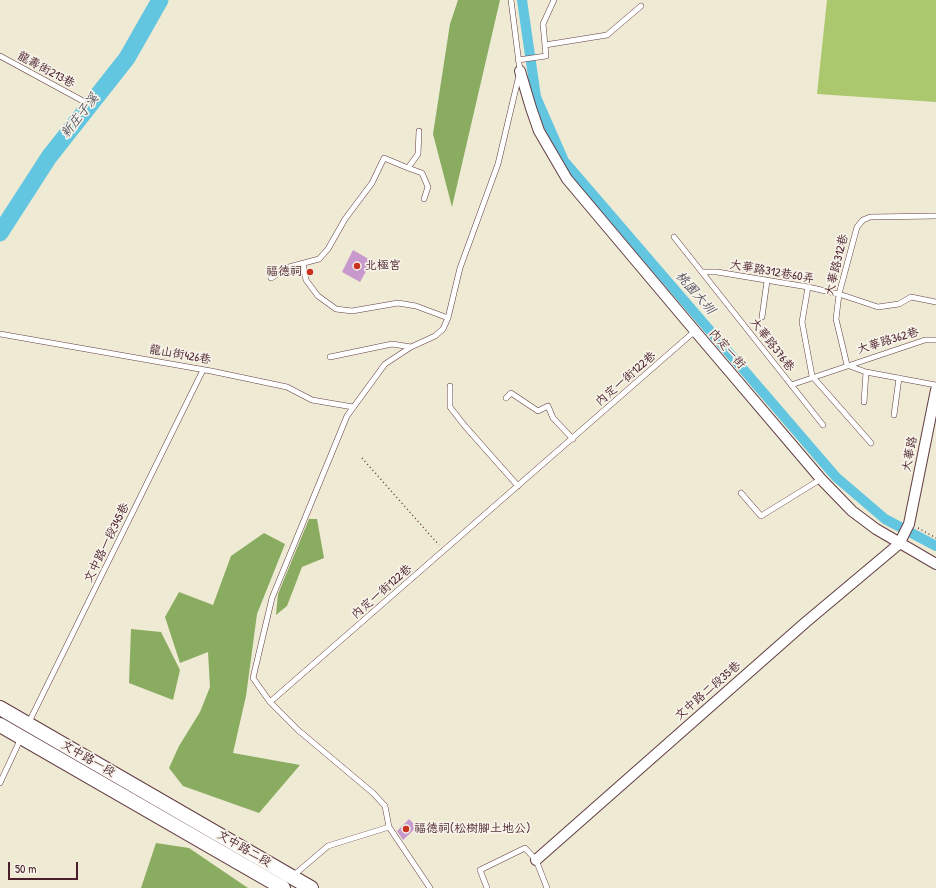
<!DOCTYPE html>
<html>
<head>
<meta charset="utf-8">
<style>
	body { margin:0 }
	#map { position:relative; width:936px; height:888px; overflow:hidden; background:#efead3; font-family:"Patrick Hand",sans-serif }
	canvas { display:block }
	.scale { position:absolute; left:8px; top:862px; width:70px; height:18px; box-sizing:border-box; border:2px solid #4a1f2b; border-top:0; padding-left:5px; font-size:12px; line-height:14px; white-space:nowrap; color:#4a1f2b; -webkit-text-stroke:3px #f7f3e8; paint-order:stroke }
</style>
</head>
<body>
<div id="map">
<canvas width="936" height="888"></canvas>
<div class="scale">50 m</div>
</div>
<script>
const ctx = document.querySelector('canvas').getContext('2d');
ctx.lineJoin = 'round';
function fill(path, color) { ctx.fillStyle = color; ctx.fill(path, 'evenodd'); }
const shape = rows => new Path2D(rows.map(r => 'M' + r).join(''));
function strokePath(path, color, width, dash) { ctx.strokeStyle = color; ctx.lineWidth = width; ctx.lineCap = dash ? 'butt' : 'round'; ctx.setLineDash(dash || []); ctx.stroke(path); }
function drawText(font, color, halo, rows, align = 'center') {
  ctx.font = font + ' "Patrick Hand","LXGW WenKai TC",sans-serif'; ctx.lineWidth = 3.5; ctx.setLineDash([]); ctx.textBaseline = 'middle'; ctx.strokeStyle = halo; ctx.fillStyle = color; for (const [text, x, y, turn = 0] of rows) {
    ctx.save(); ctx.translate(x, y); ctx.rotate((+turn || 0) * Math.PI / 180); ctx.textAlign = isNaN(turn) ? turn : align; if (halo) ctx.strokeText(text, 0, 0); ctx.fillText(text, 0, 0); ctx.restore();
  }
}
const green = shape([
	[827,0,936,0,936,102,817,94]
]);
const forest = shape([
	[458,0,500,0,452,207,433,134,450,24],
	[309,519,317,519,324,558,302,567,287,606,276,615,278,594],
	[264,533,285,544,257,614,246,696,233,753,300,765,259,813,183,786,169,768,179,746,200,712,210,687,208,652,180,663,165,617,179,592,213,605,231,556],
	[131,629,161,632,180,670,173,700,129,683],
	[156,843,189,848,248,888,141,888]
]);
const canal = shape([
	[522,0,536,97,564,161,836,477,885,519,936,546]
]);
const river = shape([
	[0,233,49,157,127,58,160,0]
]);
const building = shape([
	[353,250,372,261,360,282,342,272],
	[409,819,417,827,403,840,397,831]
]);
const path = shape([
	[362,458,439,545],
	[918,528,936,538]
]);
const lane = shape([
	[545,45,607,35,641,6],
	[0,56,83,101],
	[518,60,546,56,543,24,554,0],
	[408,168,422,173,428,187,424,199],
	[674,237,823,425],
	[303,264,306,280,318,296,336,309,352,311,398,303,416,306,448,318],
	[702,272,717,272,808,287,839,294,878,307,899,304,911,297,936,302],
	[271,278,289,267,319,259,328,249,345,219,372,183,384,158,408,168,418,154,419,131],
	[808,287,802,322,812,376,871,443],
	[762,317,767,281],
	[0,334,211,371,287,387,312,400,353,407],
	[330,357,392,344,411,347],
	[847,365,836,319,839,294,857,227,863,220,870,217,936,216],
	[847,365,866,372,936,385],
	[791,385,925,340,936,340],
	[450,386,450,407,464,425,518,486],
	[506,398,511,393,538,411,548,406,553,418,573,439],
	[864,402,866,372],
	[894,415,899,378],
	[741,493,761,516,821,479],
	[270,702,695,331],
	[28,724,203,370],
	[0,783,21,738],
	[294,875,328,846,389,827],
	[430,888,389,827,385,806,373,793,298,730,270,702,253,678,272,598,347,416,385,364,411,347,435,336,443,329,448,318,460,268,498,164,520,71,511,0],
	[487,888,480,870,525,848,536,860,547,888]
]);
const street = shape([
	[520,71,531,108,539,131,567,179,695,331,821,479,852,511,876,529,936,564],
	[536,860,806,622,899,544,909,524,936,390]
]);
const secondary = shape([
	[0,708,311,888],
	[0,725,283,888]
]);
const markers = [
	[357,266,4,"#c8321e"],
	[310,272,4,"#c8321e"],
	[406,829,4,"#c8321e"]
];
const streetNames = [
	["龍壽街213巷",46,70,28],
	["大華路312巷",837,265,-76],
	["大華路312巷60弄",772,272,10],
	["大華路362巷",888,341,-17],
	["大華路376巷",772,345,52],
	["內定一街",727,349,49],
	["龍山街426巷",180,355,10],
	["內定一街122巷",626,379,-41],
	["大華路",910,454,-79],
	["文中路一段345巷",107,543,-64],
	["內定一街122巷",382,592,-41],
	["文中路二段35巷",708,691,-41],
	["文中路一段",88,759,30],
	["文中路二段",244,849,30]
];
const poiNames = [
	["北極宮",365,266],
	["福德祠",302,272,"right"],
	["福德祠(松樹腳土地公)",414,829]
];
const waterNames = [
	["新庄子溪",80,116,-52],
	["桃園大圳",695,293,49]
];
fill(green, '#acc86e');
fill(forest, '#89ac61');
strokePath(canal, '#63c6e0', 10);
strokePath(river, '#63c6e0', 17);
fill(building, '#c899cd');
strokePath(lane, '#633d44', 6);
strokePath(street, '#633d44', 12);
strokePath(secondary, '#633d44', 16);
strokePath(path, '#633d44', 1.5, [1, 3]);
strokePath(lane, '#fff', 5);
strokePath(street, '#fff', 10);
strokePath(secondary, '#fff', 14);
for (const [x, y, r, color] of markers) { const dot = new Path2D(); dot.arc(x, y, r, 0, 2 * Math.PI); ctx.fillStyle = color; ctx.fill(dot); strokePath(dot, '#f7f3e8', 1.5); }
drawText('12px', '#4a1f2b', '#f7f3e8', streetNames);
drawText('12px', '#4a1f2b', '#f7f3e8', poiNames, 'left');
drawText('italic 13px', '#525161', '#f7f3e8', waterNames);
</script>
</body>
</html>
